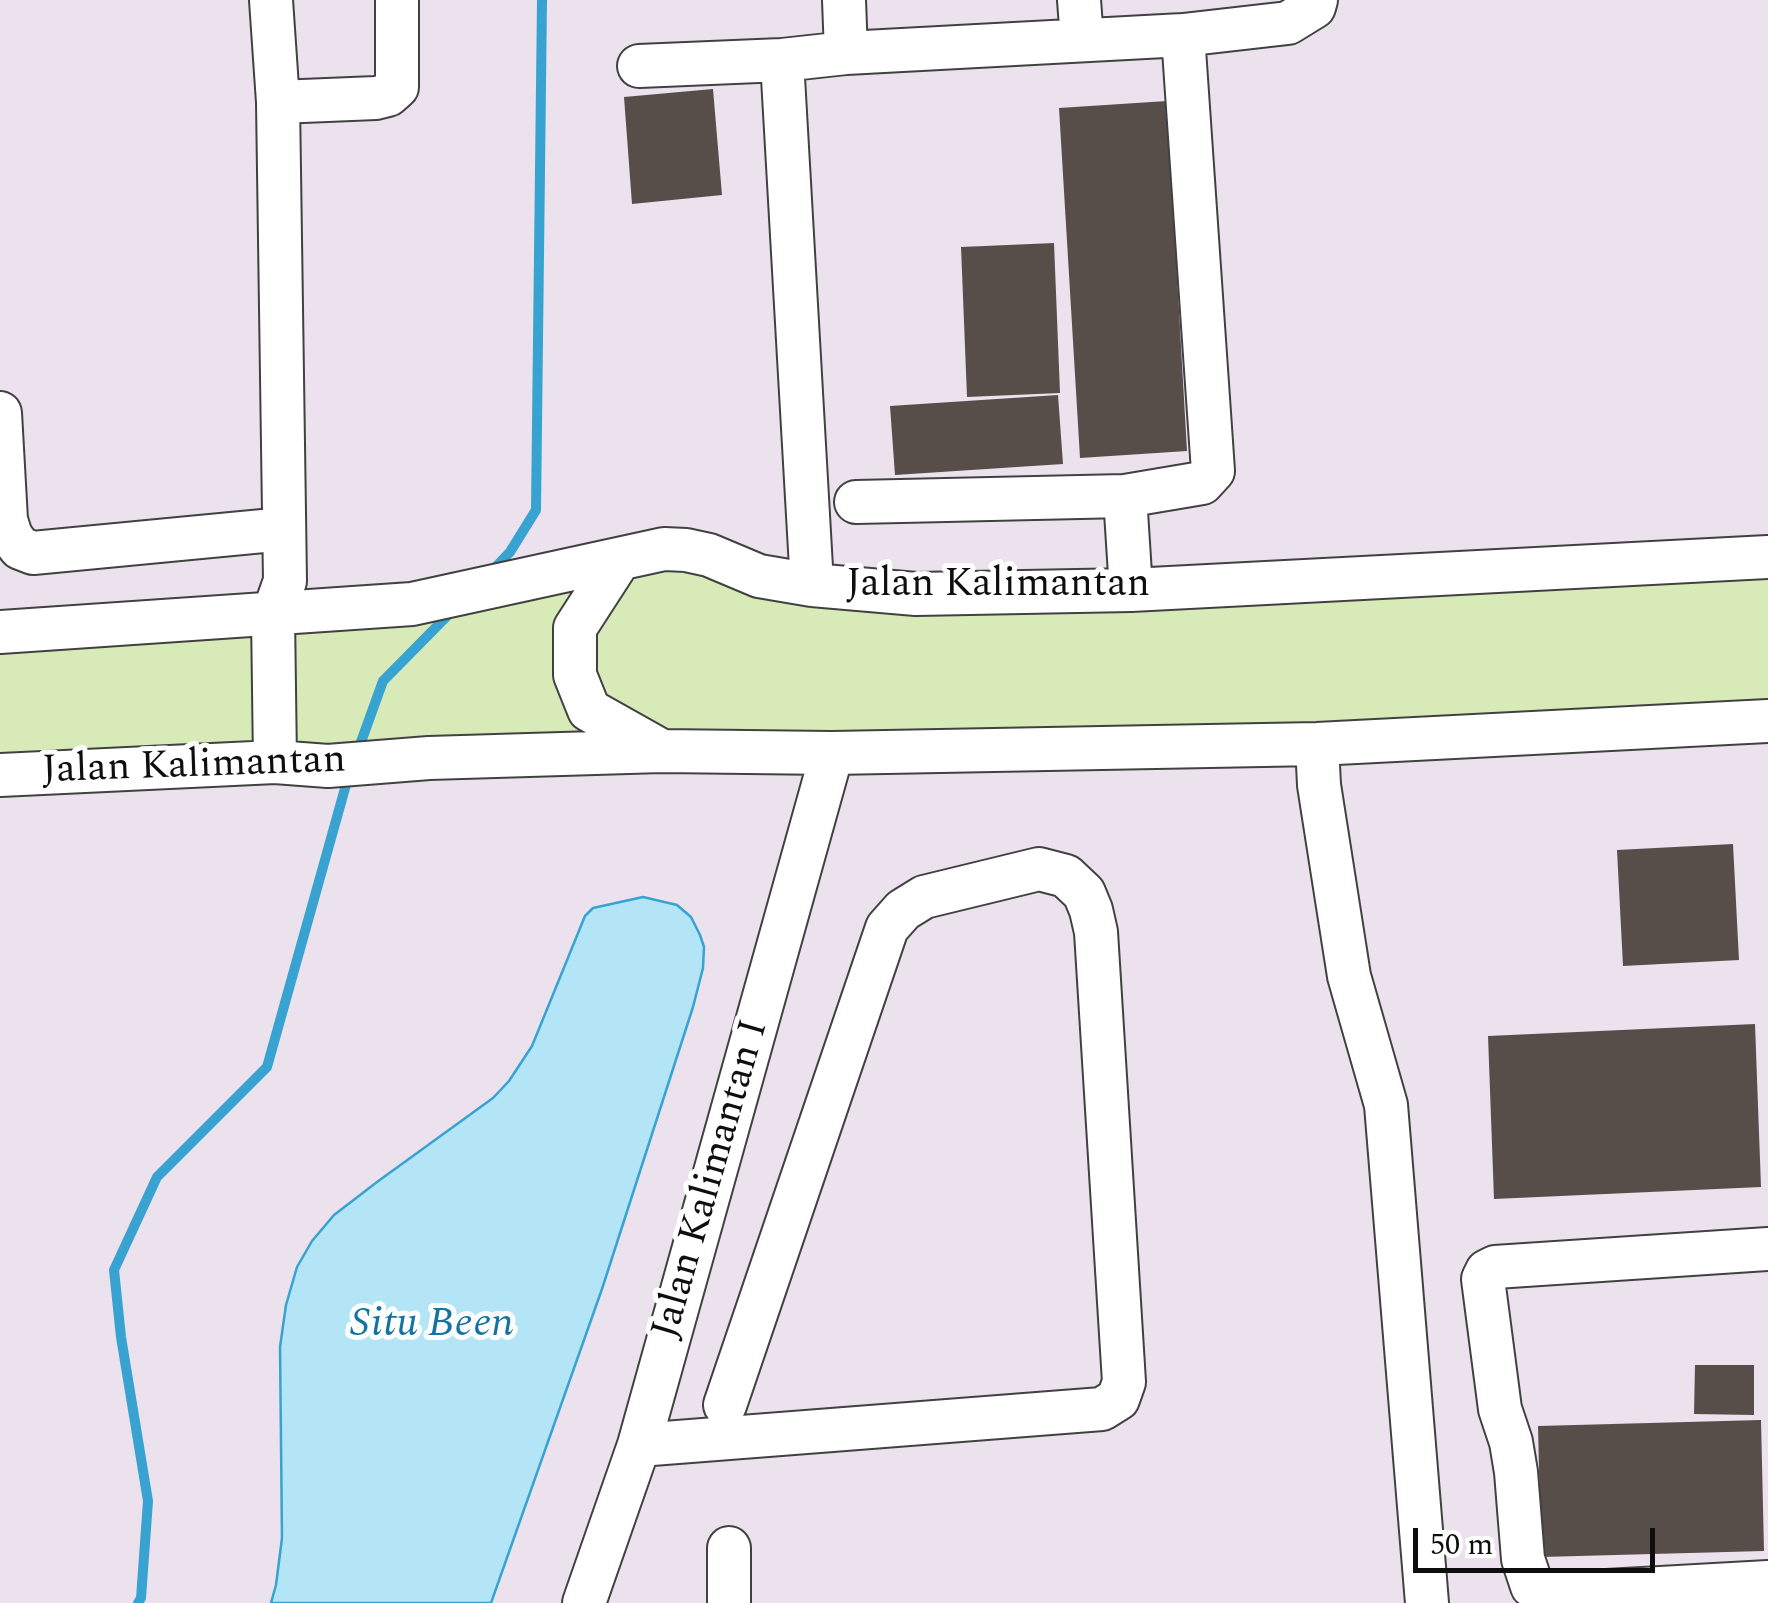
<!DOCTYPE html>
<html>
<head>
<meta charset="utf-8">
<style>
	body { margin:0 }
	#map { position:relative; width:1768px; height:1603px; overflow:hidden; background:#fffaef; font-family:Spectral,serif }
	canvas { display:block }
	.scale { position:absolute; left:1413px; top:1528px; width:242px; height:45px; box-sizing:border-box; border:5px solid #0e0e0e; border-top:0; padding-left:12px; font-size:30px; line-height:35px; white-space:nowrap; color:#0e0e0e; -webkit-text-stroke:8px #fff; paint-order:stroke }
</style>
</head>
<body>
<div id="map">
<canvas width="1768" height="1603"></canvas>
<div class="scale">50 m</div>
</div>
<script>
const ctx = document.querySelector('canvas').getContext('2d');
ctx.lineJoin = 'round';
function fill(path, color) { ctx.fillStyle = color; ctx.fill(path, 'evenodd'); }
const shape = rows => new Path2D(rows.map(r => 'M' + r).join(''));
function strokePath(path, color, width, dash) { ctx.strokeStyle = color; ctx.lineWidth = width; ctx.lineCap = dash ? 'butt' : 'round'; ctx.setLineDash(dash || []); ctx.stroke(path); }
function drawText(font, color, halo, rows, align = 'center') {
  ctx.font = font + ' Spectral,serif'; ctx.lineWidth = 10; ctx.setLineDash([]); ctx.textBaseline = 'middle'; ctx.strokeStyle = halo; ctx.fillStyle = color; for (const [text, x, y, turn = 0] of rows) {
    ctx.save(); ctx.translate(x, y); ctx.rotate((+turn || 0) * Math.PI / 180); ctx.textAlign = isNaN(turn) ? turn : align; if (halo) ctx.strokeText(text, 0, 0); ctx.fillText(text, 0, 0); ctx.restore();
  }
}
const industrial = shape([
	[0,0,1768,0,1768,1603,0,1603]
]);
const green = shape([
	[1768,557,1768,712,0,775,0,632,619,560,759,576]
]);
const water = shape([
	[643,897,677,905,691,917,700,935,704,947,703,968,693,1007,602,1289,491,1603,271,1603,276,1585,282,1538,280,1347,286,1305,297,1267,312,1241,334,1215,377,1182,493,1098,509,1081,532,1046,585,916,593,908,643,897]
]);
const stream = shape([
	[491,572,510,552,536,510,542,0],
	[357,753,383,681,454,609],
	[138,1603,141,1598,148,1501,121,1337,114,1270,157,1177,267,1067,349,774]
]);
const building = shape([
	[713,89,722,195,632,204,624,97],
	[1167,101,1187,451,1080,458,1059,108],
	[1054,243,1060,393,967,397,961,247],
	[1058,395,1063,464,895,475,890,406],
	[1733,844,1739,960,1623,966,1617,850],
	[1755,1024,1761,1187,1494,1199,1488,1036],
	[1695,1365,1754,1365,1754,1415,1694,1414],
	[1761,1420,1764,1551,1541,1557,1538,1426]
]);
const minor = shape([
	[271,0,278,102,285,581,273,615,275,762],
	[844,0,846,53,1183,35,1288,23,1314,7,1316,0],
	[1079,0,1082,40],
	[782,60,812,585],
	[639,66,782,60,846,53],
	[278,102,376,98,388,95,397,87,397,0],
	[0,413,6,520,11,536,20,548,33,553,284,529],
	[1125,496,1131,590],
	[856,502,1125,496,1202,483,1213,471,1183,35],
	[619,560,575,628,575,675,589,710,662,751],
	[0,632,412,604,664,549,686,550,709,555,759,576,812,585,916,594,1131,590,1768,557],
	[1317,744,1319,785,1349,976,1386,1105,1427,1603],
	[0,775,275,762,328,766,429,758,662,751,832,753,1317,744,1768,721],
	[1768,1249,1495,1267,1487,1271,1483,1279,1500,1409,1511,1442,1516,1472,1523,1559,1532,1586,1543,1592,1553,1594,1768,1582],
	[639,1445,1102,1409,1118,1399,1124,1382,1096,932,1091,910,1084,893,1066,876,1039,869,924,897,903,910,887,928,725,1405],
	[729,1548,729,1603],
	[584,1603,639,1445,832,753]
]);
const streetNames = [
	["Jalan Kalimantan",998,587],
	["Jalan Kalimantan",194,768,-2],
	["Jalan Kalimantan I",713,1180,-74]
];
const waterNames = [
	["Situ Been",432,1327]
];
fill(industrial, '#ebe2ed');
fill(green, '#d7eab8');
fill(water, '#b3e5f7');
strokePath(water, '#38a3d0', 2.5);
strokePath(stream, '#38a3d0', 10);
fill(building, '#574e4a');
strokePath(minor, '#414141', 46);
strokePath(minor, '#fff', 42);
drawText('40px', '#0e0e0e', '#fff', streetNames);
drawText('italic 42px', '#1473a2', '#fff', waterNames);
</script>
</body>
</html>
